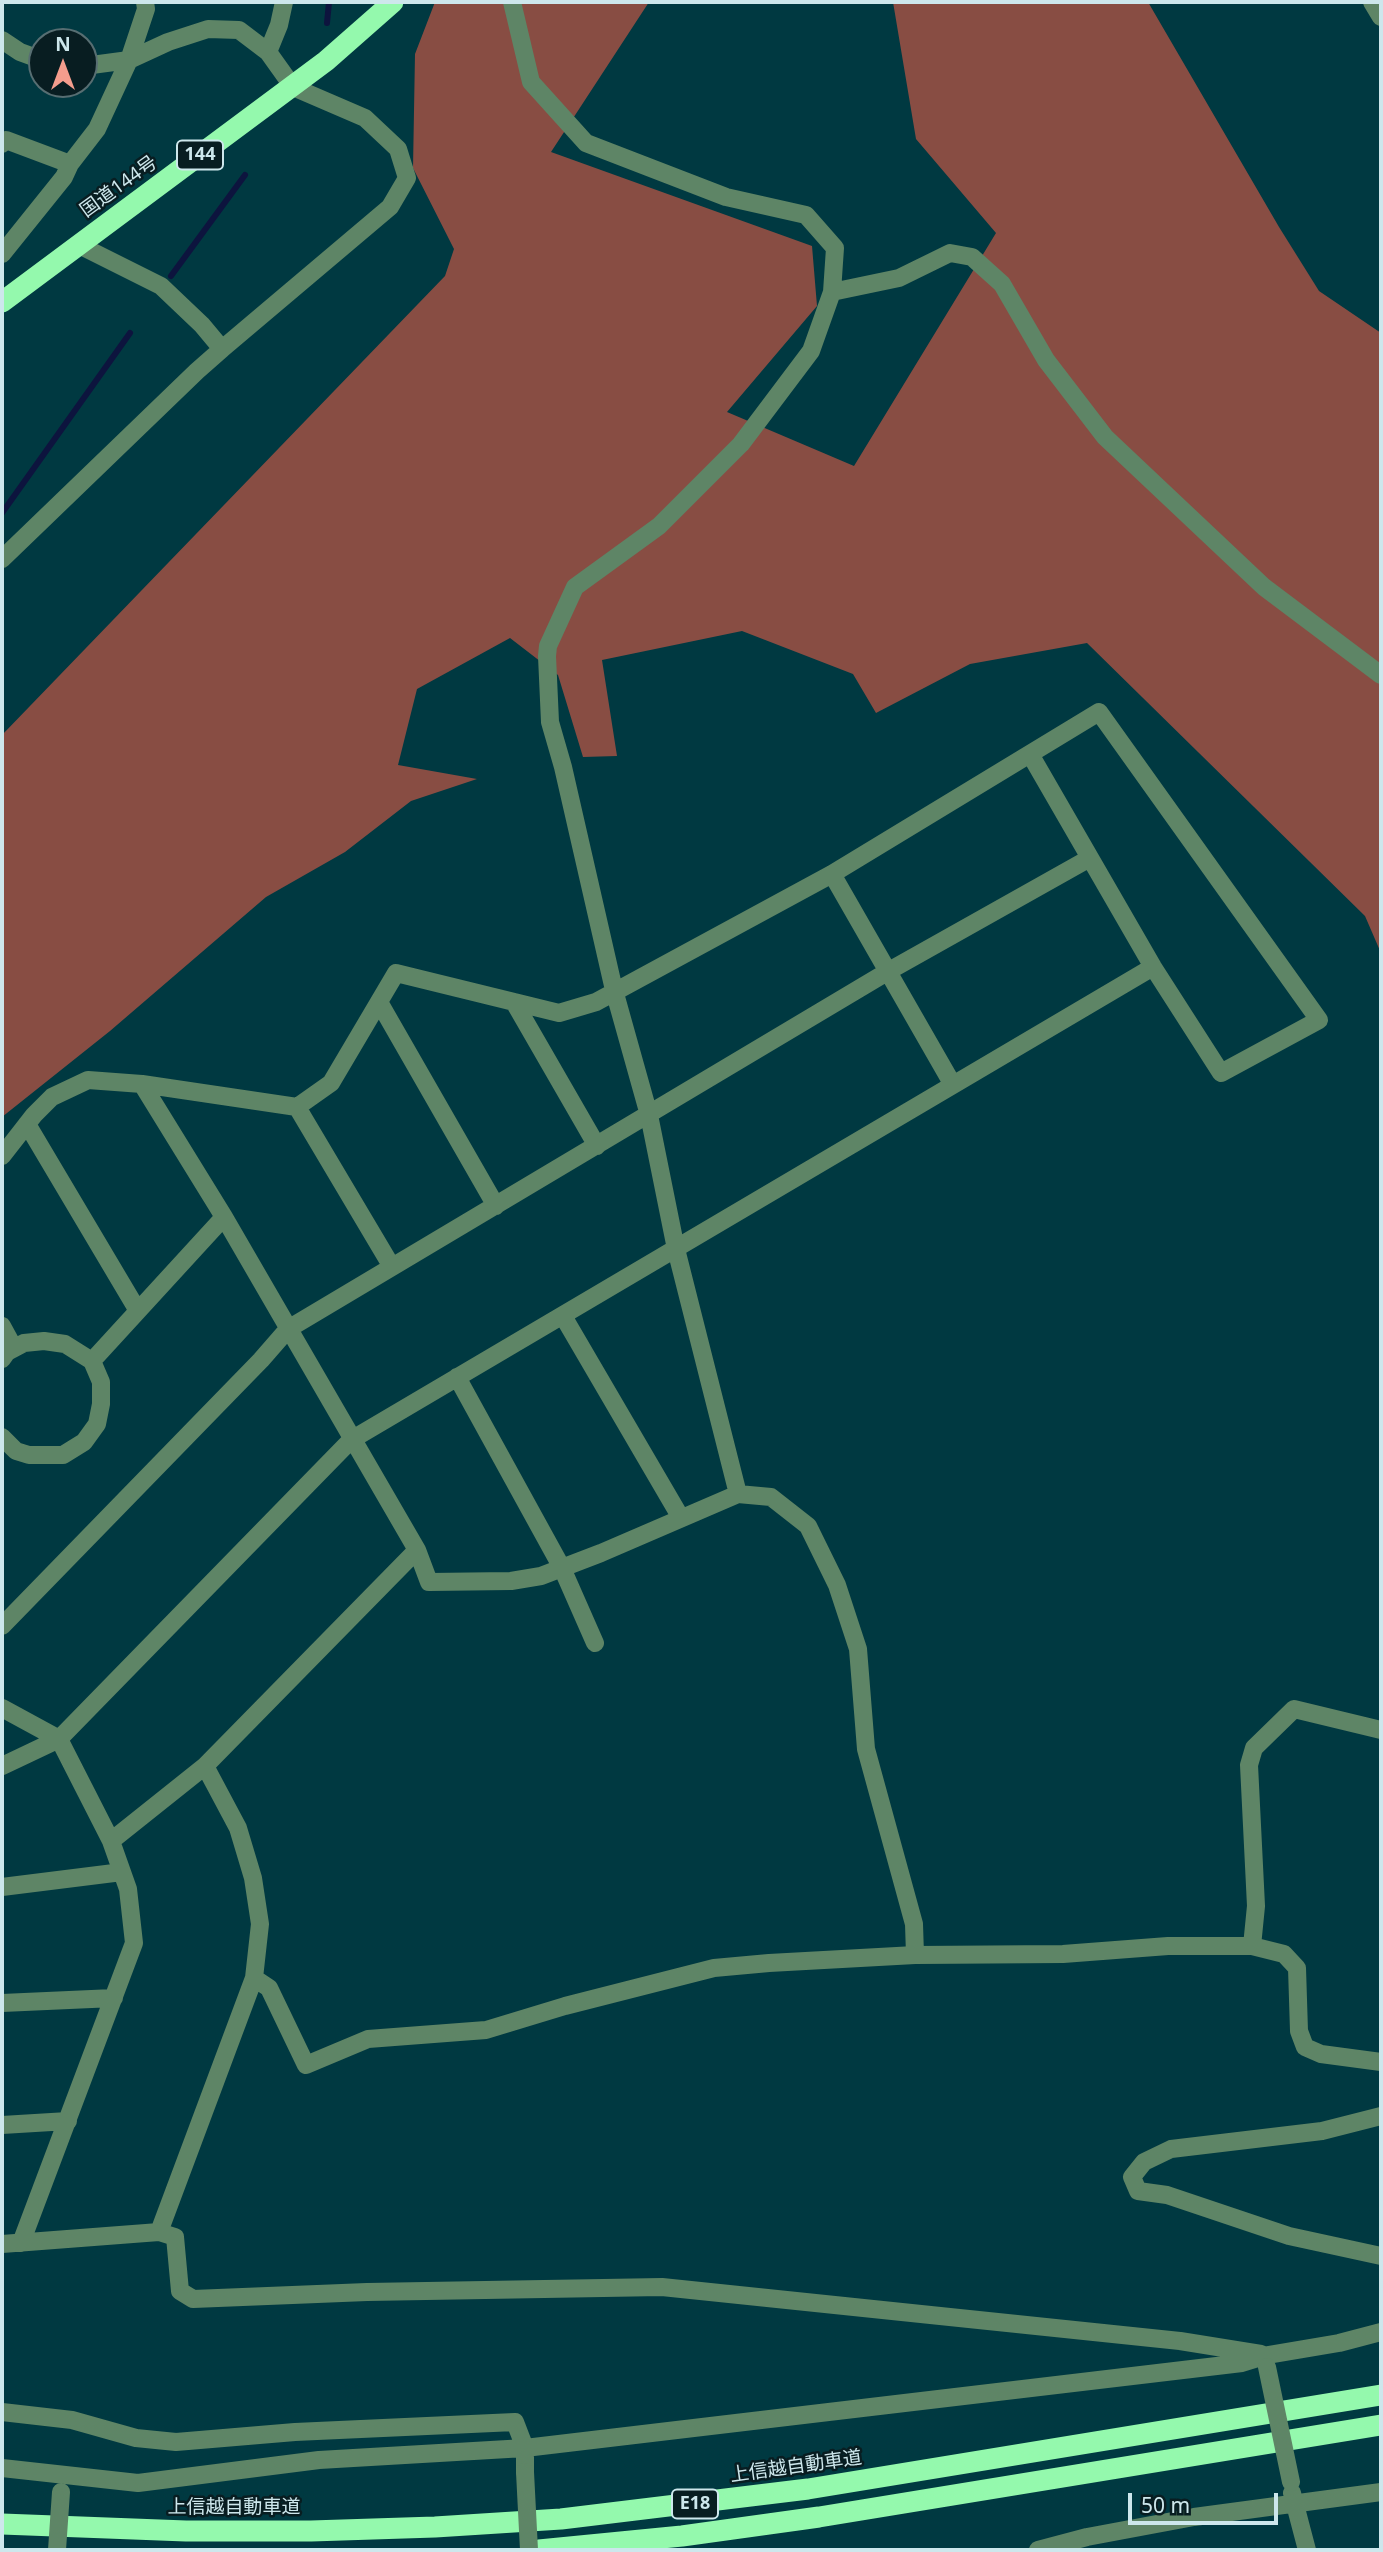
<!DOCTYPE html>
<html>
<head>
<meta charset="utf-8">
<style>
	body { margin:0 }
	#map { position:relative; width:1383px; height:2552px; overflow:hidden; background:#003941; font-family:"Noto Sans",sans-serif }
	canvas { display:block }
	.frame { position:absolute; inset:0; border:4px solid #cde7ec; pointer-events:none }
	.north { position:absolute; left:28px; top:28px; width:70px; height:70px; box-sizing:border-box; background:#081d21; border:2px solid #576e72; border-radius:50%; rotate:0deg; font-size:19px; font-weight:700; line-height:28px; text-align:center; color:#cde7ec }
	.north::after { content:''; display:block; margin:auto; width:24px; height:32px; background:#f49d8d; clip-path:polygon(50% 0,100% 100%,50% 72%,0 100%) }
	.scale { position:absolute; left:1128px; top:2493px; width:150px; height:32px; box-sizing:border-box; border:4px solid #cde7ec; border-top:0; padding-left:9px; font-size:21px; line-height:24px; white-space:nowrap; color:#cde7ec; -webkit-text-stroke:5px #081d21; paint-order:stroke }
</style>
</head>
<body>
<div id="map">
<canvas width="1383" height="2552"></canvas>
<div class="frame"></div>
<div class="north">N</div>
<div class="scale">50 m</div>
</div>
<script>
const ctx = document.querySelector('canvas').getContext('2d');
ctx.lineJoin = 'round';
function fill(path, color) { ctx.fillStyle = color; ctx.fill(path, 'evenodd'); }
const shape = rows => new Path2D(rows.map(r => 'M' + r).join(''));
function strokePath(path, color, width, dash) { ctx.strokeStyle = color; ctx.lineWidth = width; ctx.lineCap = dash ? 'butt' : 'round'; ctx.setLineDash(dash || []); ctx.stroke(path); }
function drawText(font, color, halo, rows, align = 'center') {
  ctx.font = font + ' "Noto Sans","Noto Sans JP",sans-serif'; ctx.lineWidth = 5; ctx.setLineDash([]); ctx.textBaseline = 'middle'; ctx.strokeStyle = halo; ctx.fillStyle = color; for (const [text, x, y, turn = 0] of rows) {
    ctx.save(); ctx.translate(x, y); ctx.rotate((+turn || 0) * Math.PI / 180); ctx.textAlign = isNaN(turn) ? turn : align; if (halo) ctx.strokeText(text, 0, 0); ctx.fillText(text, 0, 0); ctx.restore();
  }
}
const forest = shape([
	[435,2,649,2,551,152,812,246,817,306,727,412,854,466,996,233,916,139,893,2,1148,2,1279,227,1319,291,1381,333,1381,953,1365,916,1087,643,970,664,876,713,853,674,742,631,602,660,617,756,583,757,558,675,510,638,417,689,398,765,477,779,411,801,345,852,266,897,110,1031,2,1117,2,735,445,276,454,249,413,168,415,54]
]);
const stream = shape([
	[327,23,329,2],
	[171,276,245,175],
	[2,513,130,333]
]);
const minor = shape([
	[1372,2,1381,17],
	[2,40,20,52,42,60],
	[268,52,279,25,284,2],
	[84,66,129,60,168,42,208,29,239,30,268,52,293,87,365,118,398,149,407,178,390,207,222,349],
	[2,144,6,140,70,164],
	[2,254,64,177,70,164,97,129,129,60,146,9,145,2],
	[832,292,899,278,950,253,972,257,1002,284,1046,360,1105,437,1264,587,1381,675],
	[2,559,197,371,222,349,202,325,161,286,79,245],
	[832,874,953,1085],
	[379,1002,496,1206],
	[514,1002,597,1146],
	[142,1084,224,1217,417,1550,429,1582,511,1581,541,1576,601,1553,738,1494,676,1249,649,1115,614,990,563,767,550,722,547,656,548,646,575,587,659,526,741,444,811,351,832,292,835,248,806,215,726,197,586,143,531,82,512,2],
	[297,1107,392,1267],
	[27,1124,138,1311],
	[2,1156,34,1115,52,1097,88,1080,142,1084,297,1107,331,1083,396,973,559,1013,596,1002,832,874,1099,712,1319,1020,1221,1073,1153,967,1030,754],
	[563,1316,681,1518],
	[2,1326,14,1348],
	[2,1359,7,1352,24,1343,44,1341,65,1344,92,1361,101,1382,101,1404,97,1424,84,1442,63,1455,29,1455,16,1451,2,1437],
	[92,1361,224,1217],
	[457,1377,562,1568,595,1643],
	[738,1494,771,1497,808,1526,837,1585,858,1649,866,1749,914,1924,915,1955],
	[2,1626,261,1360,288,1329,887,972,1090,858],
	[2,1708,59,1739,111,1841,128,1889,134,1943,21,2243],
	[2,1766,59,1739,351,1440,1153,967],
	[111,1841,205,1766,417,1550],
	[2,1887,122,1872],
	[1252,1946,1256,1906,1249,1765,1254,1748,1294,1709,1381,1730],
	[254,1978,269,1988,306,2065,368,2039,486,2030,565,2006,714,1968,769,1963,915,1955,1063,1954,1168,1946,1252,1946,1284,1954,1297,1968,1299,2031,1305,2047,1321,2054,1381,2062],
	[2,2003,114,1998],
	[1381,2116,1322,2131,1171,2149,1144,2162,1132,2177,1138,2191,1167,2195,1289,2236,1381,2256],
	[2,2125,68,2121],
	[159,2232,175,2237,180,2291,193,2299,367,2292,662,2287,1180,2341,1261,2354],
	[2,2244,159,2232,254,1978,260,1924,253,1878,238,1828,205,1766],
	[2,2412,72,2420,136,2438,176,2442,295,2432,515,2422,525,2448,525,2472],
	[2,2468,138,2483,319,2460,525,2448,1242,2363,1268,2355,1339,2343,1381,2332],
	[1292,2493,1307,2550],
	[1038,2550,1087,2537,1194,2517,1381,2492]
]);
const highway = shape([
	[2,302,326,61,393,2],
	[2,2524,186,2531,311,2531,435,2527,561,2519,808,2489,1381,2395],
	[539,2550,682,2536,819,2517,1381,2425]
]);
const minorBridge = shape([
	[1267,2367,1291,2482],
	[525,2472,529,2550],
	[57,2550,61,2492]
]);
const shields = [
	[200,155,46],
	[695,2504,46]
];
const shieldNames = [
	["144",200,155],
	["E18",695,2504]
];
const streetNames = [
	["国道144号",119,187,-36],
	["上信越自動車道",796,2467,-8],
	["上信越自動車道",234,2508]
];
fill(forest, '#884d43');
strokePath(stream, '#0d143e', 6);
strokePath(minor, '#5e8566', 18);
strokePath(highway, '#94f9ad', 21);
strokePath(minorBridge, '#5e8566', 18);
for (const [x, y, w] of shields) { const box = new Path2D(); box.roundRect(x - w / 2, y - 14.5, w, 29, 5); ctx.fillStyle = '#081d21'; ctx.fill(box); strokePath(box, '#cde7ec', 2); }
drawText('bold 18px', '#cde7ec', null, shieldNames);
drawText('19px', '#cde7ec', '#081d21', streetNames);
</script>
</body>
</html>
